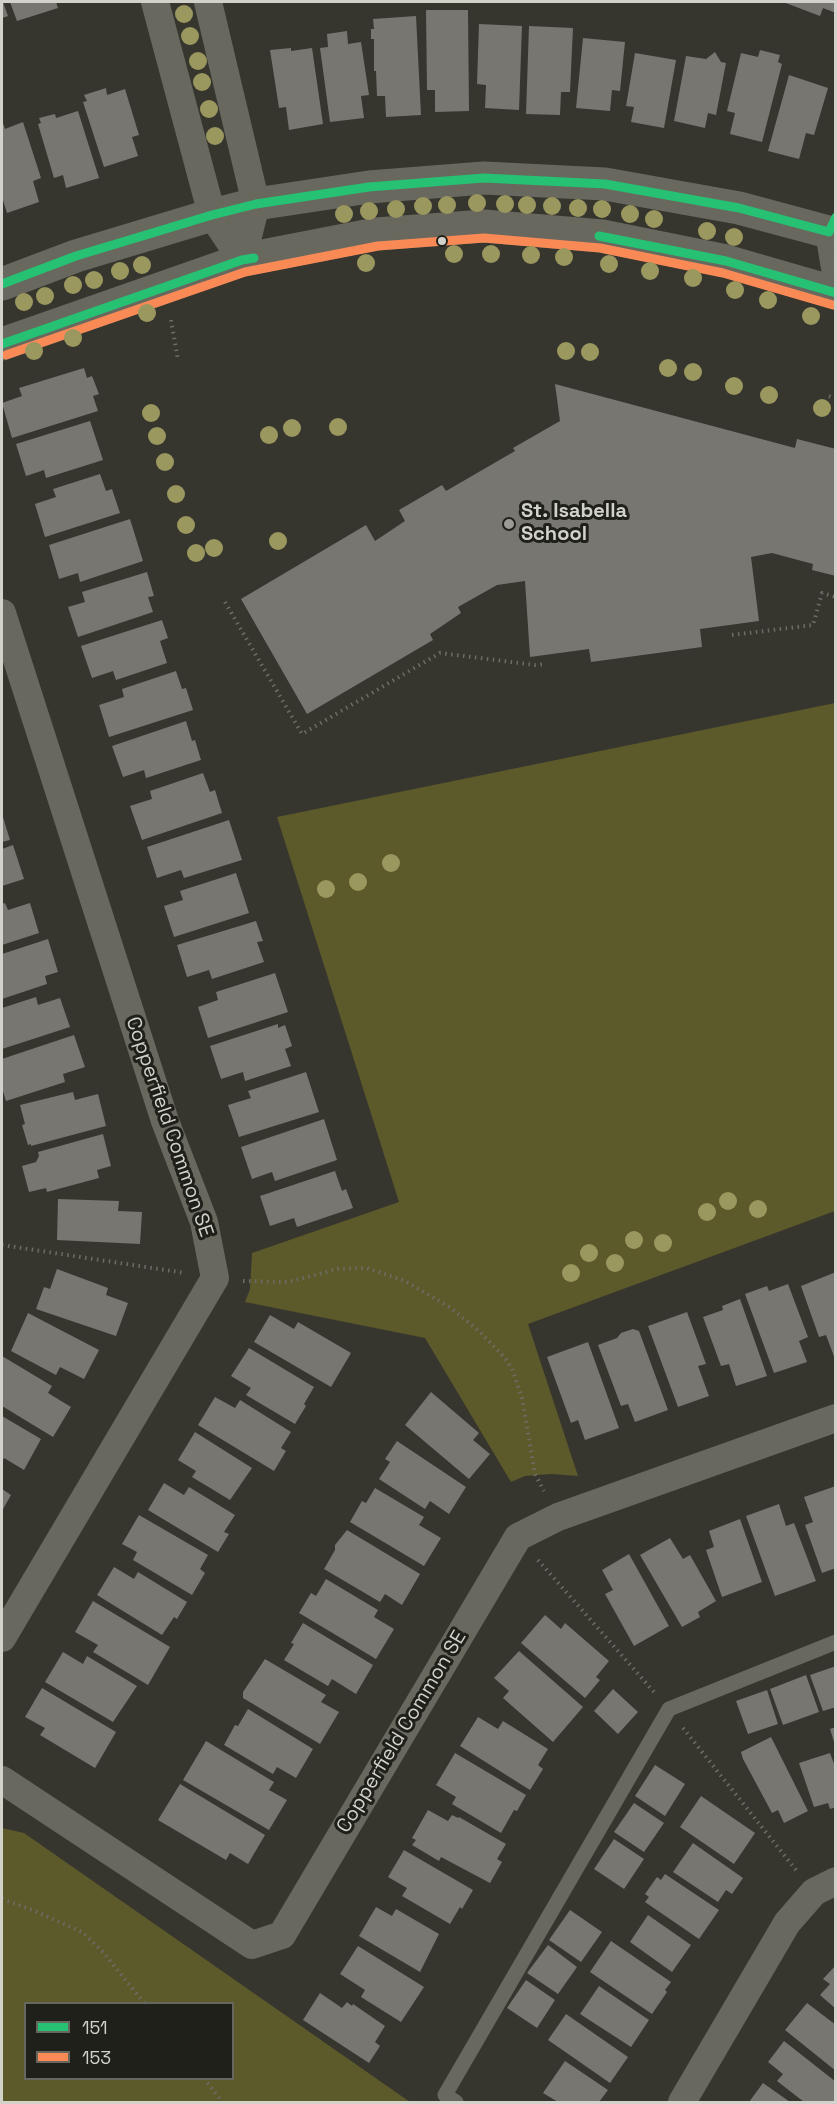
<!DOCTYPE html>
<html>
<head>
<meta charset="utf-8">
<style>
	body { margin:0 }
	#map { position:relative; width:837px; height:2104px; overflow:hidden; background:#36362f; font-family:"Space Grotesk",sans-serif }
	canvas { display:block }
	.frame { position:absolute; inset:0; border:3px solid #d2d2ca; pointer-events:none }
	.legend { position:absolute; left:24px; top:2002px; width:210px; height:78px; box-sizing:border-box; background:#20201a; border:2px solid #676760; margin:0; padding:8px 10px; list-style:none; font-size:18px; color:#d2d2ca }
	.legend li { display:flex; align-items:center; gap:12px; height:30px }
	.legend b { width:30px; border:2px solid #676760 }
</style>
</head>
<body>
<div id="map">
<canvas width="837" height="2104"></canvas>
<div class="frame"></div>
<ul class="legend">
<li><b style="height:8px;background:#26c172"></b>151</li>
<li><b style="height:8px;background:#f98a56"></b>153</li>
</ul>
</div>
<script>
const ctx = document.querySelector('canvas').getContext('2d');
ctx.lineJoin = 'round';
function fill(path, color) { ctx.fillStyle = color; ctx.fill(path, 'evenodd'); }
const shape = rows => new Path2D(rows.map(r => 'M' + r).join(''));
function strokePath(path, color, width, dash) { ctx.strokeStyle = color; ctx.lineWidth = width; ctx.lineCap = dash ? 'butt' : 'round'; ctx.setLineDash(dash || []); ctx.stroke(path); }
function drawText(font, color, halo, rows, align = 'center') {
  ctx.font = font + ' "Space Grotesk",sans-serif'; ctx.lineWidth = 6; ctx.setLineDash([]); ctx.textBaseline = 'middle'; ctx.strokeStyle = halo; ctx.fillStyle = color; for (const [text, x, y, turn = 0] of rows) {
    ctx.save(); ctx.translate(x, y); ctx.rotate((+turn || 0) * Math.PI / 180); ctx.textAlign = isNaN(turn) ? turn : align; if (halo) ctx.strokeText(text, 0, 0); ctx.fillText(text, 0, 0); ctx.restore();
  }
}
const green = shape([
	[835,703,835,1211,528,1324,578,1476,551,1474,525,1476,511,1482,425,1338,245,1302,250,1289,252,1253,399,1202,277,817],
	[2,1828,24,1833,410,2102,2,2102],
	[26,2004,232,2004,232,2078,26,2078]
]);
const building = shape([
	[2,2,3,2,8,16,2,18],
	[10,2,56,2,58,8,17,21],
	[783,2,836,2,836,13,823,8,820,16],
	[426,10,468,10,469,111,435,112,435,90,427,90],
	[416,16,421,115,386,117,385,96,377,96,376,71,374,71,374,39,371,39,371,29,374,29,373,19],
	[479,24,522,26,519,110,485,108,486,85,477,84],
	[529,26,573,28,570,92,561,92,560,115,526,114],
	[347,31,348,44,361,42,369,95,361,96,364,118,330,122,320,48,328,47,327,34],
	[583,38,625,42,620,91,612,90,610,111,576,108],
	[291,48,291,51,312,48,323,124,289,130,286,107,279,108,270,50],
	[760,50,780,55,778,62,782,64,762,142,730,134,735,113,727,111,741,53,758,57],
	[715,52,721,62,726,63,716,115,708,113,705,128,674,121,686,56,706,59],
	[635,53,676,60,664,128,631,122,634,107,626,106],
	[789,75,828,88,814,135,806,133,799,159,768,151],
	[106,88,107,95,125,89,139,135,132,137,138,156,104,167,83,102,87,101,84,95],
	[78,111,99,178,66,188,63,175,54,178,38,124,41,123,39,118,55,114,56,118],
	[2,120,5,129,23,122,41,178,33,181,39,202,7,213,2,197],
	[84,368,87,378,92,376,99,394,93,396,98,411,12,438,2,403,22,396,19,388],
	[555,384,795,448,797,439,836,449,836,576,812,570,813,564,772,553,751,557,759,621,700,629,702,647,591,662,589,649,530,657,525,581,497,585,458,607,461,613,430,634,433,640,307,714,241,599,366,525,375,541,405,521,399,510,442,485,446,491,515,451,513,448,560,421],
	[90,421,103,460,46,478,44,470,26,476,16,444],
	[100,474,106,491,112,489,120,513,45,537,35,504,56,497,53,489],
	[130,519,143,561,80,582,78,573,59,579,49,545],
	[147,572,154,596,148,597,153,612,78,637,68,607,85,602,82,592],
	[162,620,168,638,160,641,167,663,116,680,113,671,92,678,81,646],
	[176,671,182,689,186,688,193,710,109,737,99,705,124,697,122,689],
	[186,721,192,741,195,740,201,760,146,778,144,770,123,777,112,746],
	[203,773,210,792,215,790,222,813,142,840,130,806,152,799,150,791],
	[2,814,10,840,2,842],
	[229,820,242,860,184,878,181,870,157,878,147,847],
	[13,845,24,879,2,886,2,849],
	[236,873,249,913,174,937,164,906,183,900,180,891],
	[5,903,8,910,30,903,39,933,2,945,2,904],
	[256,921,263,941,257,942,264,962,212,979,209,970,187,977,177,945],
	[48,939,58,972,45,976,47,984,2,999,2,954],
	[275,973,288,1012,208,1038,198,1007,218,1000,216,992],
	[36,997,38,1005,60,998,70,1027,2,1049,2,1008],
	[278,1024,278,1028,285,1025,292,1046,285,1049,291,1066,245,1081,243,1072,221,1079,210,1046],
	[74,1035,85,1067,63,1074,65,1082,6,1101,2,1088,2,1059],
	[306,1072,319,1112,239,1137,228,1105,251,1098,248,1091],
	[73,1092,75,1100,98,1094,106,1126,31,1146,31,1144,28,1145,22,1125,25,1124,20,1105],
	[324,1119,337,1160,275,1181,272,1172,252,1179,241,1147],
	[103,1134,111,1166,97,1170,99,1178,47,1192,46,1188,29,1192,22,1166,36,1162,39,1156,38,1152],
	[335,1171,342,1191,346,1189,353,1208,297,1227,294,1218,270,1226,260,1196],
	[58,1199,119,1201,118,1211,142,1212,140,1244,57,1240],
	[57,1269,108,1288,106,1295,128,1303,116,1336,36,1309,44,1287,50,1289],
	[836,1272,836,1359,835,1359,826,1335,819,1337,801,1286],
	[788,1284,808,1337,799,1341,807,1362,774,1373,745,1294,767,1286,769,1291],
	[740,1299,767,1376,736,1386,729,1364,721,1366,703,1317,723,1310,722,1306],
	[687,1312,706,1364,698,1366,709,1396,678,1407,648,1326],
	[28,1313,99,1350,84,1379,60,1367,56,1375,11,1351],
	[270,1315,294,1329,298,1322,351,1353,331,1387,254,1342],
	[633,1329,639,1331,668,1410,635,1422,628,1404,621,1406,598,1345,617,1338,621,1333],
	[588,1342,619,1428,585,1440,578,1420,571,1423,547,1357],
	[249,1348,314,1387,304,1404,306,1406,295,1424,246,1395,251,1388,231,1376],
	[2,1356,52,1386,48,1393,71,1407,53,1437,2,1406],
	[431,1392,479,1433,473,1440,490,1454,469,1479,405,1425],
	[215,1397,235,1408,240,1400,291,1432,281,1448,286,1451,274,1471,198,1425],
	[2,1416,41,1439,24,1470,4,1458,2,1462],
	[195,1432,252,1468,230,1500,192,1477,196,1471,178,1460],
	[397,1441,466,1487,449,1514,430,1501,425,1509,379,1479,390,1462,385,1459],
	[164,1483,184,1495,189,1487,235,1515,224,1532,229,1534,218,1552,148,1510],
	[836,1486,836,1568,822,1573,805,1525,813,1522,804,1497],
	[375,1488,424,1517,419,1525,441,1538,424,1566,350,1522,362,1501,366,1503],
	[2,1489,11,1495,2,1511],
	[779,1504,786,1526,794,1523,816,1581,775,1596,746,1516],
	[139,1515,208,1555,200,1569,205,1573,192,1595,133,1560,137,1552,122,1544],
	[740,1519,762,1582,722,1597,706,1550,714,1547,709,1531],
	[347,1530,420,1574,402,1605,385,1594,380,1602,324,1569,335,1550,335,1545],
	[670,1538,683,1559,690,1555,716,1601,698,1612,700,1617,682,1627,640,1555],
	[629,1554,669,1626,634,1646,605,1594,613,1590,602,1570],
	[114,1567,134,1579,138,1572,187,1602,177,1619,174,1617,162,1635,97,1595],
	[326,1579,378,1610,374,1617,394,1629,376,1659,299,1613,311,1593,316,1596],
	[93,1601,170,1647,148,1685,93,1652,98,1645,75,1632],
	[545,1615,561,1629,565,1623,609,1661,596,1677,600,1680,585,1698,521,1643],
	[303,1623,373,1665,356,1694,332,1679,328,1686,284,1660,294,1644,291,1643],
	[519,1651,583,1707,553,1742,503,1698,509,1691,494,1678],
	[63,1652,83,1664,87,1656,137,1686,113,1722,45,1682],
	[265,1659,326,1695,321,1702,339,1712,320,1744,243,1698,243,1692],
	[836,1666,836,1707,823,1711,810,1675],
	[806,1675,819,1712,783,1725,770,1689],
	[42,1688,116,1732,95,1768,40,1735,45,1728,25,1717],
	[613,1689,638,1712,618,1734,594,1711],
	[767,1690,778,1724,748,1734,736,1701],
	[248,1709,313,1749,296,1778,277,1767,273,1774,224,1745,235,1725,238,1726],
	[478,1717,498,1729,503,1721,548,1749,538,1765,543,1769,530,1790,460,1746],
	[836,1727,836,1745,835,1745,830,1729],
	[771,1737,808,1811,784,1823,778,1810,772,1813,743,1759,741,1752],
	[206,1741,274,1782,269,1790,287,1800,269,1830,183,1780],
	[455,1753,526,1795,517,1811,514,1810,501,1833,452,1804,456,1797,436,1785],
	[830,1753,836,1769,836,1807,830,1809,828,1803,814,1807,799,1763],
	[655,1765,685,1784,665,1816,635,1796],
	[180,1784,265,1835,248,1864,230,1853,226,1860,158,1820],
	[701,1796,755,1833,734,1864,680,1827],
	[634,1803,664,1823,644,1852,614,1832],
	[428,1810,448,1821,452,1815,458,1818,459,1817,506,1844,497,1859,502,1862,490,1883,441,1857,439,1861,412,1845,416,1840,412,1838],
	[614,1839,644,1859,624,1889,594,1869],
	[693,1843,743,1878,732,1894,726,1890,718,1902,673,1872],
	[404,1850,473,1890,462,1909,460,1907,450,1924,402,1896,407,1888,388,1877],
	[665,1874,719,1910,699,1939,645,1902,649,1897,645,1894,657,1877,661,1880],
	[376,1907,392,1916,396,1909,439,1934,420,1972,359,1936],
	[570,1910,602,1932,581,1962,549,1940],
	[648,1915,691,1945,672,1972,630,1942],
	[611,1941,671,1982,665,1990,667,1992,652,2014,590,1972],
	[548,1945,577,1967,558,1994,527,1973],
	[358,1946,424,1987,401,2022,361,1997,365,1990,340,1974],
	[836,1965,836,2009,820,1995,830,1984,823,1979],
	[526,1980,555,2000,537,2028,507,2008],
	[599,1986,649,2020,631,2047,580,2014],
	[320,1993,342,2008,347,2002,352,2006,353,2004,385,2026,375,2042,380,2046,369,2063,303,2020],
	[807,2003,836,2025,836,2071,785,2030],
	[566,2014,628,2057,610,2083,548,2040],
	[784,2041,836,2082,836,2102,804,2102,777,2081,783,2074,768,2062],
	[565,2061,608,2090,599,2102,558,2102,543,2093],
	[763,2083,790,2102,749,2102]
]);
const path = shape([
	[171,320,178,360],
	[829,396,836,399],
	[225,602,302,734,440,653,535,665,545,664],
	[732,635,813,625,822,593,836,597],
	[2,1245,185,1273],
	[243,1281,288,1282,338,1269,367,1268,405,1281,451,1308,480,1332,505,1358,512,1369,522,1398,535,1474,544,1491],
	[538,1560,654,1692],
	[683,1728,796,1870],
	[2,1899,35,1911,82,1932,103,1952,145,2004],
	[204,2078,222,2102]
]);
const service = shape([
	[456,2102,445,2095,669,1709,836,1642]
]);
const minor = shape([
	[155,2,212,215,242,260],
	[208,2,256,204,242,260],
	[829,232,836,274],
	[2,613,165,1121,204,1222,215,1278,2,1638],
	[2,1780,252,1945,282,1935,518,1537,558,1517,836,1418],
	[682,2102,787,1923,814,1892,836,1881]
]);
const tertiary = shape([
	[2,284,76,256,212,215,256,204,369,187,484,178,605,184,739,208,836,234],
	[2,344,242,260,376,234,484,226,602,236,726,261,836,293]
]);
const bus1 = shape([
	[599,236,726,261,836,293],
	[2,284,76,256,212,215,256,204,369,187,484,178,605,184,739,208,829,232,836,217],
	[2,344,242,260,254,258]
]);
const bus2 = shape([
	[6,355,245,272,378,246,484,238,600,248,723,273,833,305]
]);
const trees = [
	[184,14],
	[190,36],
	[198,61],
	[202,82],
	[209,109],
	[215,136],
	[477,203],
	[505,204],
	[447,205],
	[527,205],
	[423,206],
	[552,206],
	[578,208],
	[396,209],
	[602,209],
	[369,211],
	[344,214],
	[630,214],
	[654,219],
	[707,231],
	[734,237],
	[454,254],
	[491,254],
	[531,255],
	[564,257],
	[366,263],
	[609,264],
	[142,265],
	[120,271],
	[650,271],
	[693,278],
	[94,280],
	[73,285],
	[735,290],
	[45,296],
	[768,300],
	[24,302],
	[147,313],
	[811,316],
	[73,338],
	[34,351],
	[566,351],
	[590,352],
	[668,368],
	[693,372],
	[734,386],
	[769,395],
	[822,408],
	[151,413],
	[338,427],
	[292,428],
	[269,435],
	[157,436],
	[165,462],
	[176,494],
	[186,525],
	[278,541],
	[214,548],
	[196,553],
	[391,863],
	[358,882],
	[326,889],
	[728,1201],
	[758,1209],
	[707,1212],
	[634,1240],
	[663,1243],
	[589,1253],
	[615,1263],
	[571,1273]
];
const markers = [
	[442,241,5,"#d2d2ca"],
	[509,524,6,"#9b9b94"]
];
const poiNames = [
	["St. Isabella",521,512],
	["School",521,535]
];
const streetNames = [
	["Copperfield Common SE",169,1127,71],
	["Copperfield Common SE",402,1732,-59]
];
fill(green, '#5c592a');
fill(building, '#777670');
strokePath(path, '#6d6d66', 4, [1.5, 4.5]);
strokePath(service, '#68685f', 15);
strokePath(minor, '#68685f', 28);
strokePath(tertiary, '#68685f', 33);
strokePath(bus1, '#26c172', 9);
strokePath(bus2, '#f98a56', 9);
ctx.fillStyle = '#9a975f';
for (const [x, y] of trees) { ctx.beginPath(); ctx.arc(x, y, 9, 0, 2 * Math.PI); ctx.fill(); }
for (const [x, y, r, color] of markers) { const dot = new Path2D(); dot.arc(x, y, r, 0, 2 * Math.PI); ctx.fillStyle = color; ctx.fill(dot); strokePath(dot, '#20201a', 2); }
drawText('bold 20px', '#d2d2ca', '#20201a', poiNames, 'left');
drawText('20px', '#d2d2ca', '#20201a', streetNames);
</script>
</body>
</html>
